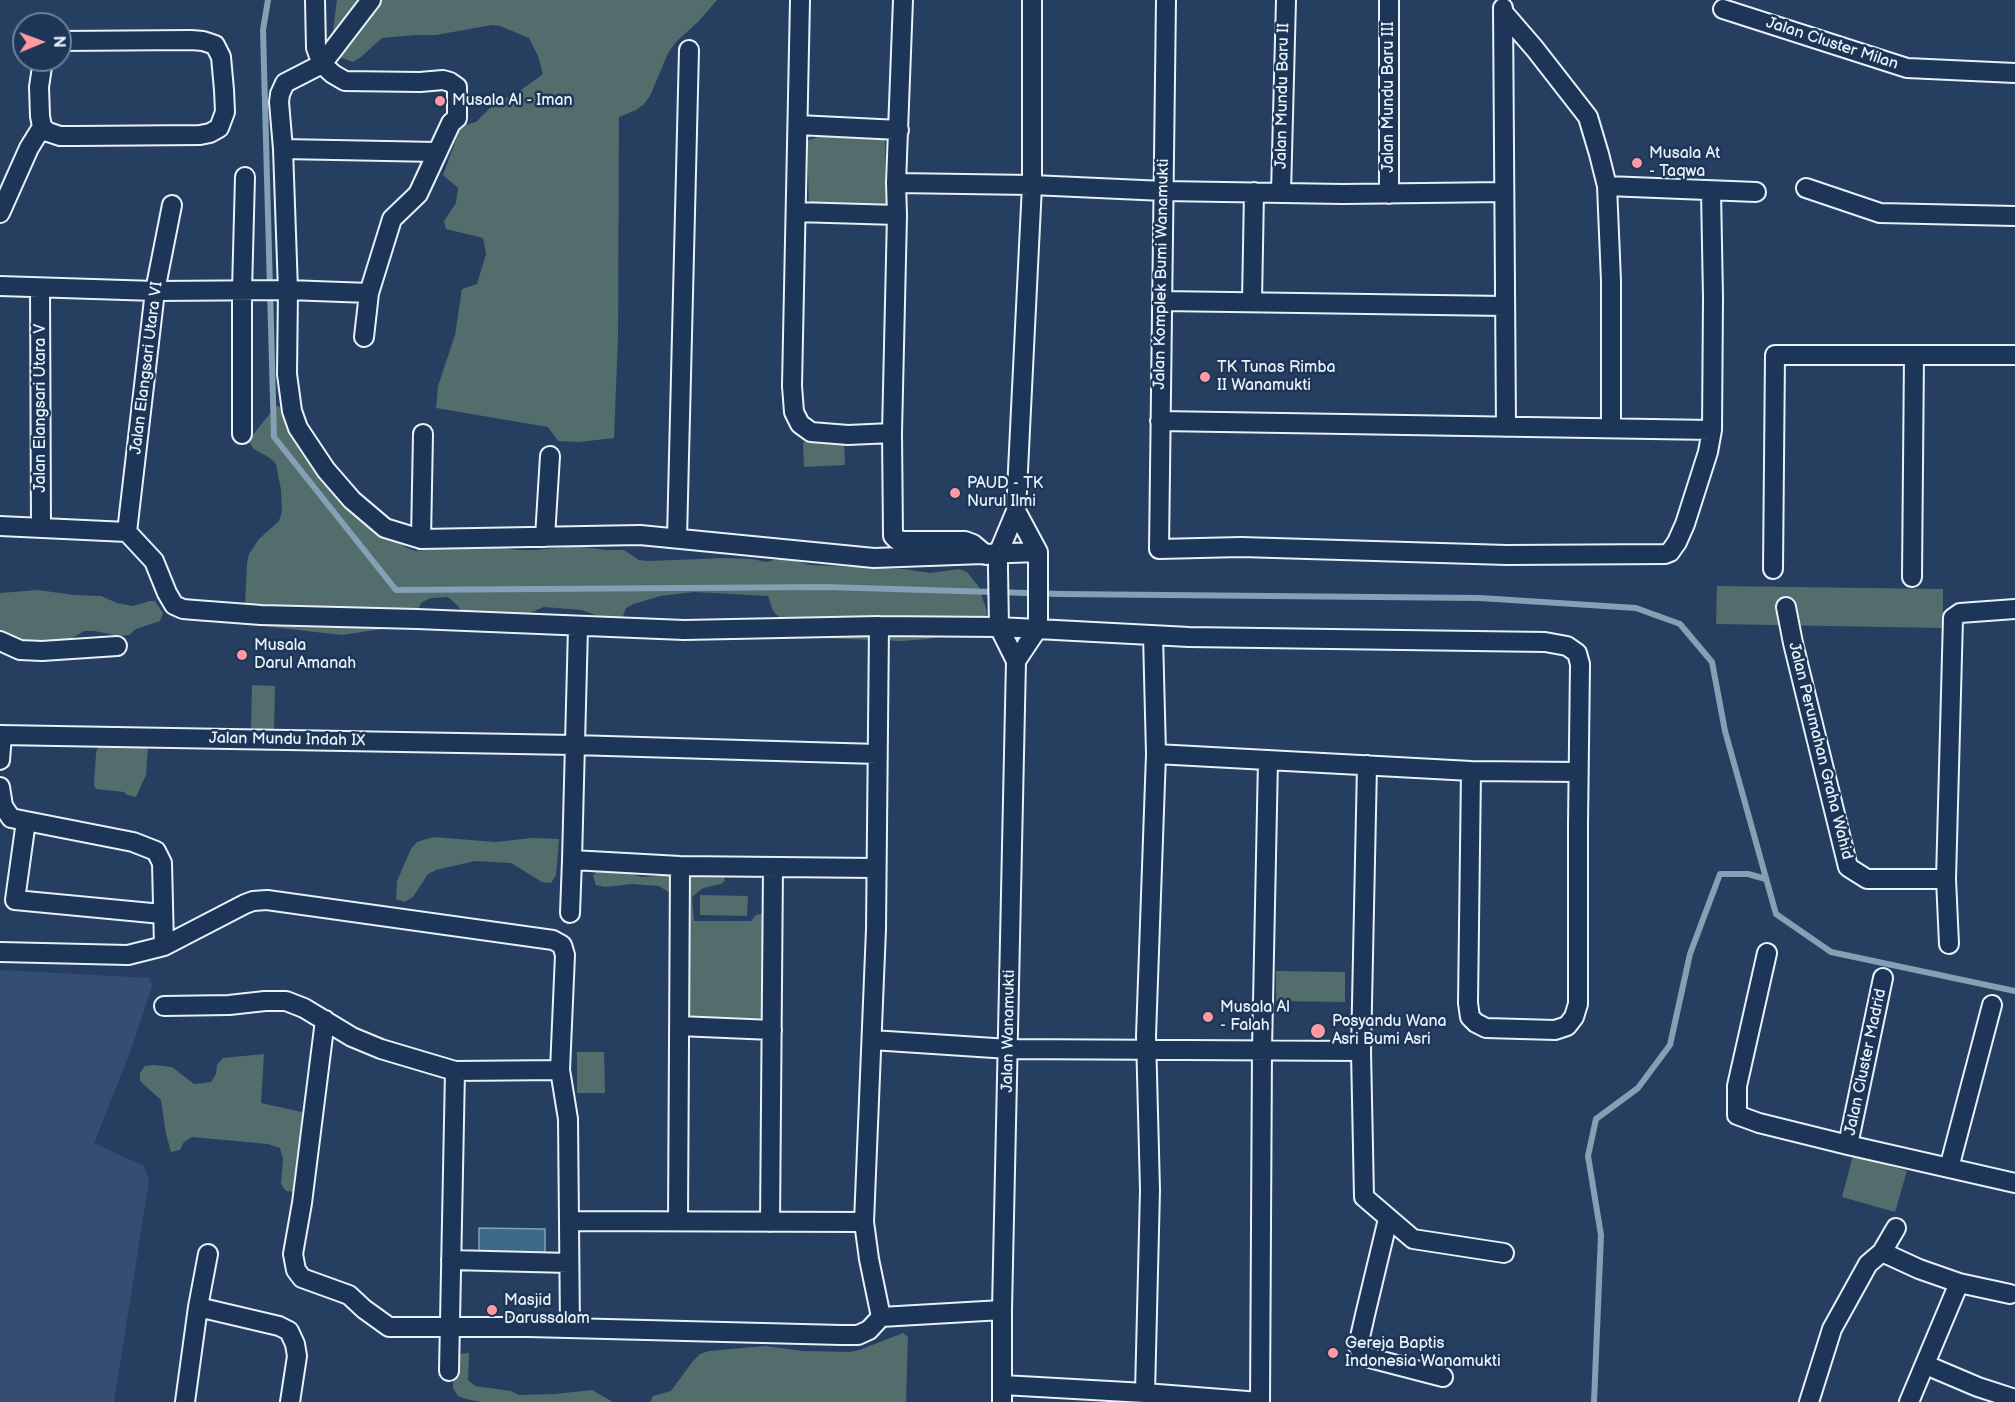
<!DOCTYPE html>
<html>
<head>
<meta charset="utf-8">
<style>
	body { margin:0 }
	#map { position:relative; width:2015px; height:1402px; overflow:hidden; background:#263f61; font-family:"Balsamiq Sans",sans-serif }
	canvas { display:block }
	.north { position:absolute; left:12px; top:12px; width:60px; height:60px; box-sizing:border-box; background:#1d3557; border:2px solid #6e8097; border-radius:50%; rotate:89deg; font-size:16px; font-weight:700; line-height:24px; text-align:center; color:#e8f1f8 }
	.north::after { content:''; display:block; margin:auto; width:21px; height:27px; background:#ff9aa2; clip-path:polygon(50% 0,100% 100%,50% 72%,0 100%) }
</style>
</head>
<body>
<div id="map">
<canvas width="2015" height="1402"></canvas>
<div class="north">N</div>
</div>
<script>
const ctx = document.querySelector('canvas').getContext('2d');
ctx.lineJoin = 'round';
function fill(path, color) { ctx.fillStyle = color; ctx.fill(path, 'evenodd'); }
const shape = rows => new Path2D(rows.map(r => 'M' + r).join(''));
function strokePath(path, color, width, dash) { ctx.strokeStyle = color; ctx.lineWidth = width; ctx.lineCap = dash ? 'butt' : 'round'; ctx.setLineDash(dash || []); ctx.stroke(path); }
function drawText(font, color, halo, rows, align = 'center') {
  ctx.font = font + ' "Balsamiq Sans",sans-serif'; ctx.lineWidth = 5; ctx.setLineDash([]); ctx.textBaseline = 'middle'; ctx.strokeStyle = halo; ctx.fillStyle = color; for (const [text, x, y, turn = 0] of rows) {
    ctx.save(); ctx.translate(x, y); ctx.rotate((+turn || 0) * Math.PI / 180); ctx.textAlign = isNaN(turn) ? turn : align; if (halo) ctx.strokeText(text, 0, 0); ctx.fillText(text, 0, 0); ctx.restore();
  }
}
const built = shape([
	[0,970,149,978,152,986,129,1055,94,1143,144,1166,149,1181,114,1402,0,1402]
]);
const green = shape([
	[337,0,717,0,698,22,676,42,668,53,650,96,644,104,636,110,619,117,618,337,614,438,579,442,558,441,548,427,436,408,438,386,455,335,462,289,477,284,486,254,483,238,446,229,444,221,456,203,458,188,443,175,461,126,476,122,495,103,517,93,543,74,538,56,529,38,500,26,492,25,436,35,417,35,382,38,361,57,353,62,336,56,332,38],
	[825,134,885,138,886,207,809,205,807,141],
	[276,406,285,408,393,539,407,548,416,551,441,548,458,549,486,545,516,550,535,550,577,546,605,550,624,550,639,560,648,561,724,558,752,559,767,562,783,557,810,565,904,569,930,573,959,569,967,572,979,587,987,612,985,621,952,621,937,637,928,639,901,641,823,638,794,632,773,611,768,596,694,592,660,596,634,604,626,608,623,616,616,623,582,610,544,607,527,614,512,626,485,631,476,628,469,622,458,606,448,597,431,598,422,602,408,625,342,635,263,626,255,621,245,607,247,563,249,554,259,539,279,521,282,511,281,490,276,464,270,458,254,449,248,441],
	[844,441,845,465,804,467,803,442],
	[1717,586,1943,589,1943,628,1716,624],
	[38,590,74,595,101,596,117,603,133,606,149,601,155,601,163,613,160,621,136,629,129,635,120,636,94,631,84,631,69,640,32,642,14,639,0,634,0,593],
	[252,685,275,686,274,731,251,730],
	[103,743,120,747,148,746,146,775,136,797,127,795,124,792,96,789,94,785,96,753,99,744],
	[433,837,495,842,532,838,559,839,556,875,551,883,542,882,511,863,475,861,436,870,428,874,413,897,405,902,396,899,397,881,411,849,417,842],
	[598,870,625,872,641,877,659,876,696,870,720,875,724,877,725,881,721,884,703,888,692,897,694,921,751,921,756,915,765,913,765,964,762,988,766,1008,763,1033,756,1039,737,1038,688,1023,673,895,659,886,632,884,605,887,596,885,593,876],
	[700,895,748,896,747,916,700,915],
	[1276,971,1345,972,1345,1002,1276,1001],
	[577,1052,604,1052,605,1093,577,1093],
	[264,1054,261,1103,306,1113,295,1192,286,1191,281,1184,283,1159,280,1148,268,1144,192,1137,184,1142,180,1150,171,1152,166,1134,161,1100,140,1081,140,1073,145,1066,154,1065,172,1067,194,1084,203,1083,211,1082,216,1074,217,1065,223,1058],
	[1853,1155,1907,1171,1895,1212,1842,1197],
	[903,1333,908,1337,906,1402,650,1402,653,1396,671,1391,693,1361,700,1354,709,1351,765,1346,803,1351,850,1352,859,1350],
	[469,1353,468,1380,475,1386,511,1391,519,1395,555,1394,592,1390,613,1402,481,1402,466,1399,458,1396,453,1388,454,1370,460,1354]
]);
const water = shape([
	[479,1228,545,1229,545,1259,479,1258,479,1228]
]);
const stream = shape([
	[268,0,263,30,274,437,396,590,826,587,1060,594,1480,598,1636,608,1680,624,1712,662,1725,731,1776,914,1831,952,2015,991],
	[1594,1402,1601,1235,1588,1156,1596,1119,1638,1088,1670,1045,1690,954,1720,874,1748,874,1766,879]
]);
const minor = shape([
	[315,0,316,48,322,64,333,74,345,81,420,82,443,80,450,82,457,87,457,118,451,123,418,194,392,219,369,293,364,337],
	[371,0,322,64,285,83,280,94,279,102,283,149,288,290,287,374,292,411,298,428,326,470,352,500,385,528,421,539,640,535,874,558,1038,552],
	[800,0,792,386,794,412,800,424,811,432,848,435,892,433],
	[903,0,896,183,897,215,892,433,893,536,897,540,904,541,965,541,973,544,986,555],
	[1166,0,1159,549,1241,547,1507,555,1665,554,1670,552,1677,542,1685,524,1708,452,1712,430,1713,298,1711,191],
	[1503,8,1506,427],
	[1723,9,1907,68,2015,73],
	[1503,12,1535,49,1588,117,1599,154,1607,186,1611,281,1611,428],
	[43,60,39,87,40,116,42,127,48,132,60,136,75,136,200,135,210,133,219,128,225,112,224,90,221,57,215,45,203,41,191,40,60,41],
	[798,125,899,130],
	[283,149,437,152],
	[896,183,1032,185,1164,191,1343,194,1504,192],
	[1607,186,1756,192],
	[1806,188,1880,213,2015,216],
	[1281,193,1286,0],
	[1389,194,1389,0],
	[796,212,897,215],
	[0,213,29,148,42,127],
	[0,286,155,291,288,290,369,293],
	[40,289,41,527],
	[1162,301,1505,306],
	[1252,302,1254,192],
	[1160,421,1712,430],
	[242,434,242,291,245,177],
	[1016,511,1038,552,1038,628,1016,661],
	[0,526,127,532],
	[127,532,154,561,167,593,174,605,183,609,195,610,261,615,417,619,684,630,879,626,999,627,1189,637,1545,642,1567,646,1577,653,1580,664,1578,824,1578,1004,1574,1017,1567,1026,1555,1030,1486,1028,1476,1023,1470,1017,1468,1003,1471,771],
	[127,532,155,291,172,205],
	[545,537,550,456],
	[677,538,689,50],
	[421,539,423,434],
	[1773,569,1775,355,2015,355],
	[1912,577,1914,355],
	[1786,607,1793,643,1848,867,1867,879,1946,879],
	[879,626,876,929,864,1222,869,1259,881,1317,1002,1310],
	[578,627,572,860,680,866,875,868],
	[0,641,20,650,42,651,117,646],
	[0,735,574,745,877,754],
	[1156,754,1471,771,1578,772],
	[0,760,2,735],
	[1367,765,1361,1051,1364,1197,1413,1239,1504,1253],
	[0,787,3,806,11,818,26,821,15,900,162,914],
	[26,821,133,842,156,851,162,863,164,946],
	[570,913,572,860],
	[1949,944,1946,879,1953,618,1960,613,2015,609],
	[0,952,128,955,164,946,245,904,253,901,267,900,553,940,562,945,565,955,560,1070,568,1119,570,1328],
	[1767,953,1737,1086,1737,1115,1759,1123,1848,1145,2015,1183],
	[164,1006,229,1005,265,1001,286,1001,304,1008,352,1037,381,1049,455,1071,560,1070],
	[325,1020,302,1203,293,1254,296,1270,302,1278,349,1295,364,1309,389,1327,529,1327,841,1335,858,1335,869,1330,881,1317],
	[679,1026,772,1030],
	[872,1040,1009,1049,1361,1051],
	[1848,1145,1883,978],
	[1949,1168,1992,1005],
	[1388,1219,1365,1315,1358,1346,1360,1350,1366,1357,1443,1377],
	[569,1221,864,1222],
	[678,1221,680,866],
	[770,1222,773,867],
	[1882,1252,1919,1269,1959,1283,2010,1294],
	[451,1260,569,1263],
	[198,1307,279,1326,289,1331,295,1344,297,1356,290,1402],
	[1926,1365,1978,1387,2015,1399],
	[449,1371,455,1071],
	[1003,1385,1145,1393,1260,1402],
	[1145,1393,1150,1190,1146,1036,1156,754,1153,635],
	[185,1402,198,1307,208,1254],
	[1002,1402,1002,1310,1016,661,999,627,998,569,998,554,1016,511,1032,185,1032,0],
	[1260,1402,1262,1050,1268,760],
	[1809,1402,1832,1329,1868,1264,1882,1252,1896,1228],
	[1909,1402,1959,1283]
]);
const markers = [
	[440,101,6,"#ff9aa2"],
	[1637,163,6,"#ff9aa2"],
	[1205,377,6,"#ff9aa2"],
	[955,493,6,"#ff9aa2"],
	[242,655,6,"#ff9aa2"],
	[1208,1017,6,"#ff9aa2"],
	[1318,1031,8,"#ff9aa2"],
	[492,1310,6,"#ff9aa2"],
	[1333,1353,6,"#ff9aa2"]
];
const streetNames = [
	["Jalan Cluster Milan",1832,44,18],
	["Jalan Mundu Baru II",1283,96,-89],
	["Jalan Mundu Baru III",1389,97,-90],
	["Jalan Komplek Bumi Wanamukti",1162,274,-89],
	["Jalan Elangsari Utara VI",147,368,-83],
	["Jalan Elangsari Utara V",41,408,-90],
	["Jalan Mundu Indah IX",287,740,1],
	["Jalan Perumahan Graha Wahid",1820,751,76],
	["Jalan Wanamukti",1009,1031,-89],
	["Jalan Cluster Madrid",1866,1062,-78]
];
const poiNames = [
	["Musala Al - Iman",452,101],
	["Musala At",1649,154],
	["- Taqwa",1649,172],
	["TK Tunas Rimba",1217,368],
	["II Wanamukti",1217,386],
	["PAUD - TK",967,484],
	["Nurul Ilmi",967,502],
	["Musala",254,646],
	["Darul Amanah",254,664],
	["Musala Al",1220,1008],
	["- Falah",1220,1026],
	["Posyandu Wana",1332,1022],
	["Asri Bumi Asri",1332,1040],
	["Masjid",504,1301],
	["Darussalam",504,1319],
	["Gereja Baptis",1345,1344],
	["Indonesia Wanamukti",1345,1362]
];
fill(built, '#354d70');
fill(green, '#526d6b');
fill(water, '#3f6a87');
strokePath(water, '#83a0b4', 1.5);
strokePath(stream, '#83a0b4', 6);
strokePath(minor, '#e8f1f8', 22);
strokePath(minor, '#1d3557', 18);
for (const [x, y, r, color] of markers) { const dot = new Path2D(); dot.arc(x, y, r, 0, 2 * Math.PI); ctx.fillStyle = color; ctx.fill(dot); strokePath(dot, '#1d3557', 2); }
drawText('16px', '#e8f1f8', '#1d3557', streetNames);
drawText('16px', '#e8f1f8', '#1d3557', poiNames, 'left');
</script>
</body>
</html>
